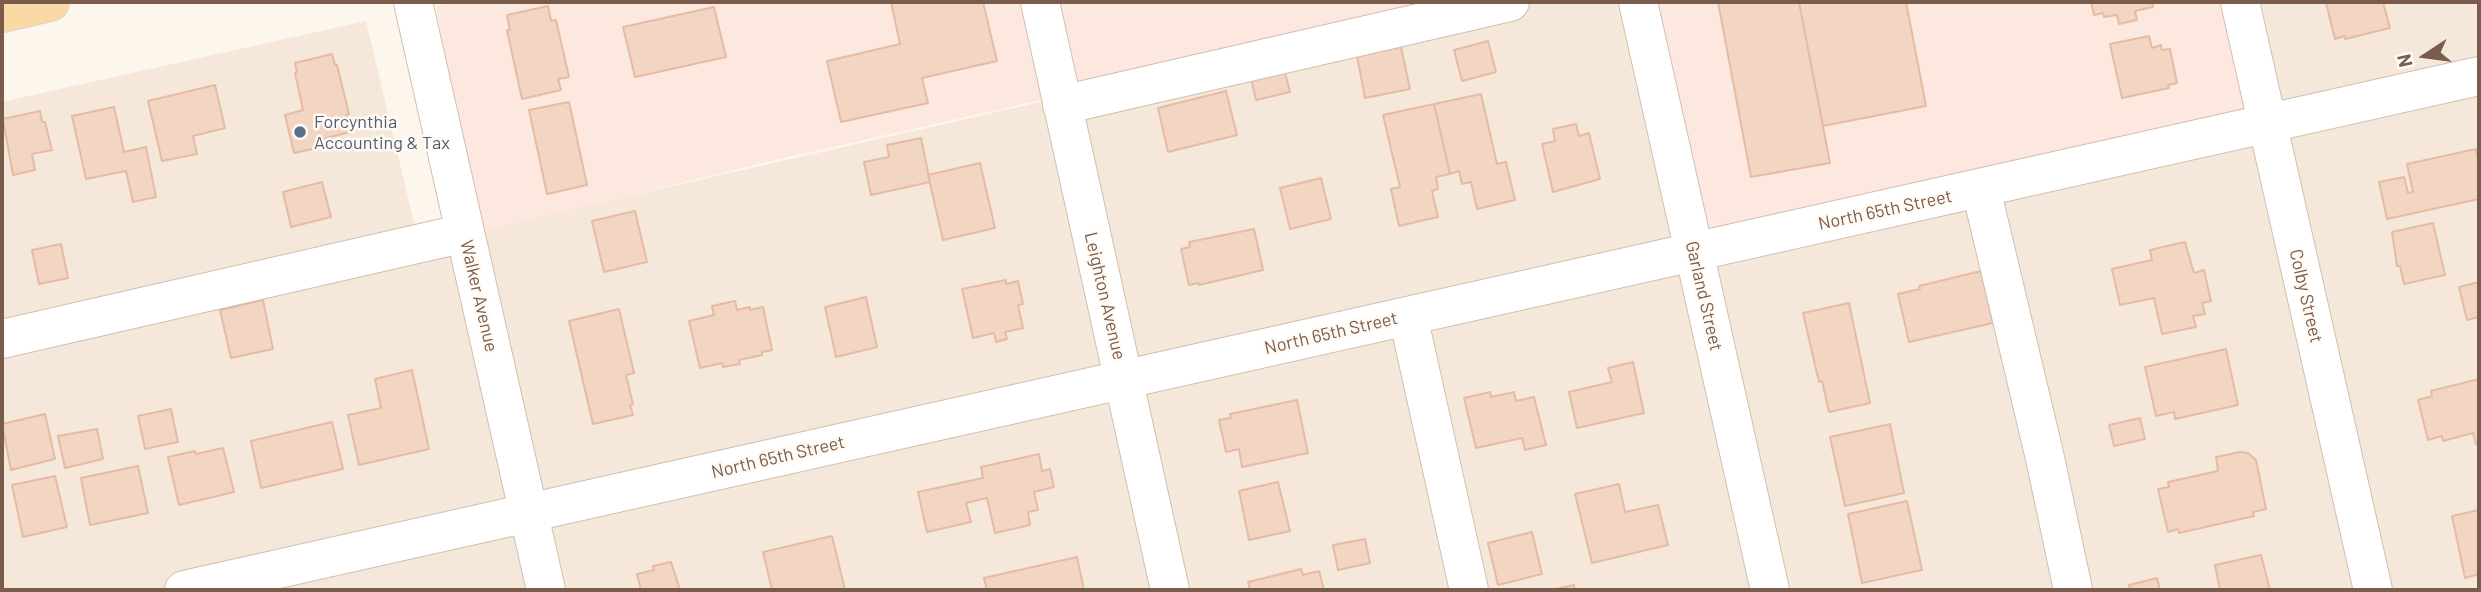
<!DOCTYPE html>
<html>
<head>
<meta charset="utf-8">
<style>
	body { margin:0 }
	#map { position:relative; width:2481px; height:592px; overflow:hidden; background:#fdf6ec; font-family:Barlow,sans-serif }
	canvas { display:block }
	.frame { position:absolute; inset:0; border:4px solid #7a5c4d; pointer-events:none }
	.north { position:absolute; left:2390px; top:21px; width:70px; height:70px; -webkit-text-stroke:5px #fffaf3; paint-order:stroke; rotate:257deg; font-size:19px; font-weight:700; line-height:28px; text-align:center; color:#7a5c4d }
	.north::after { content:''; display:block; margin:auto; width:24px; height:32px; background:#7a5c4d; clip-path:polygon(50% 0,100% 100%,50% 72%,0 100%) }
</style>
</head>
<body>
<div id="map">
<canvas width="2481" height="592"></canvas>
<div class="frame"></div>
<div class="north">N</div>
</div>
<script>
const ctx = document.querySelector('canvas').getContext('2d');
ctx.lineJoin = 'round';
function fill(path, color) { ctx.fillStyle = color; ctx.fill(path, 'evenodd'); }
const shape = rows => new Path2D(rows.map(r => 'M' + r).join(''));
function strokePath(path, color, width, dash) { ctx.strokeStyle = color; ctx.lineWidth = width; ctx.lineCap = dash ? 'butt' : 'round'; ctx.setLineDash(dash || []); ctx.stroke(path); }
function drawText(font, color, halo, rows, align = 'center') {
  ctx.font = font + ' Barlow,sans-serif'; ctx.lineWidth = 5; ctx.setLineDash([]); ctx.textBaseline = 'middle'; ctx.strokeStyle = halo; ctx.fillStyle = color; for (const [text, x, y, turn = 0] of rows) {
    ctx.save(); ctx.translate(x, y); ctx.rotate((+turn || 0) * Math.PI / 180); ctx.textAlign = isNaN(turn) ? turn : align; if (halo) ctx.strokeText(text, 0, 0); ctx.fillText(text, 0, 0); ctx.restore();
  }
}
const residential = shape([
	[1478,2,1652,2,2247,114,2222,2,2479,2,2479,590,2,590,2,102,366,21,419,244]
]);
const commercial = shape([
	[456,2,1476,2,762,163,476,233,436,6],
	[1652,2,2220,2,2247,114,1705,237]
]);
const building = shape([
	[891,2,983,2,997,61,922,78,928,103,841,122,827,61,900,44,891,2],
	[1718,2,1799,2,1830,163,1751,177,1718,2],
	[1799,2,1906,2,1926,106,1823,126,1799,2],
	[2091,2,2158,2,2152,3,2153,7,2135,11,2137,20,2119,24,2117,15,2104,17,2103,13,2094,15,2091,2],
	[2330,2,2383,2,2390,28,2345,39,2344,36,2335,39,2326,3,2330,2],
	[548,6,551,21,556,20,569,77,558,79,561,90,522,99,507,30,510,30,507,15,548,6],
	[714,7,726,57,635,77,623,27,714,7],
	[2149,36,2152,48,2161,45,2162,50,2170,49,2177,83,2168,85,2169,88,2122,98,2110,44,2149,36],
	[1488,41,1496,72,1462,81,1454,50,1488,41],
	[1401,47,1410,89,1365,98,1357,56,1401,47],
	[332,54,335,65,337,65,349,114,346,115,350,132,315,141,317,148,294,153,285,115,303,110,295,73,297,72,295,63,332,54],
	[1284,69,1290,92,1256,100,1251,78,1284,69],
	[215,85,225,128,193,136,197,154,162,161,148,101,215,85],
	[1226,91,1237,135,1168,152,1158,108,1226,91],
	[1481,94,1497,164,1506,162,1515,200,1477,209,1471,182,1462,184,1459,171,1450,174,1434,104,1481,94],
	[569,102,587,185,547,194,529,110,569,102],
	[1434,104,1450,174,1436,177,1438,189,1432,191,1438,217,1399,226,1391,189,1400,187,1383,115,1434,104],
	[114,107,124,152,146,147,156,197,133,202,126,171,86,179,72,116,114,107],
	[40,111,42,122,45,122,52,150,32,154,35,170,13,175,3,119,40,111],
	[1576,124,1579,136,1589,133,1600,179,1553,192,1542,144,1555,141,1553,129,1576,124],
	[921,138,930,182,871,195,864,162,889,157,887,145,921,138],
	[2476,149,2479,165,2479,199,2387,219,2379,182,2404,177,2408,193,2413,192,2407,164,2476,149],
	[980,163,995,228,943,240,928,175,980,163],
	[1321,178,1331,219,1290,229,1280,188,1321,178],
	[322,182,331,217,291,227,283,192,322,182],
	[635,211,647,262,604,272,592,221,635,211],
	[2433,223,2445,275,2404,284,2400,266,2397,266,2392,232,2433,223],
	[1254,229,1263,270,1199,285,1198,283,1189,285,1181,249,1190,247,1189,242,1254,229],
	[2185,242,2194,273,2204,270,2211,301,2202,303,2205,314,2193,316,2196,327,2162,334,2154,298,2120,305,2112,269,2152,260,2150,250,2185,242],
	[61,244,68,278,39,284,32,250,61,244],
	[1981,271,1993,323,1909,342,1898,294,1920,289,1919,286,1981,271],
	[1006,280,1006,284,1018,281,1023,304,1018,305,1023,328,1005,332,1007,339,996,342,994,333,973,338,962,289,1006,280],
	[2479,282,2479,317,2467,320,2459,287,2479,282],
	[866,297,877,347,836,357,825,307,866,297],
	[263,300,273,349,231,358,220,310,263,300],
	[735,301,737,310,750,307,750,310,763,307,772,350,762,352,762,355,739,360,740,364,723,367,722,363,700,368,689,321,714,315,712,306,735,301],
	[1849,303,1870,403,1829,412,1822,381,1819,382,1803,313,1849,303],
	[619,309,634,373,626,375,633,404,630,405,633,415,593,424,569,321,619,309],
	[2226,349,2238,405,2175,419,2174,412,2156,416,2145,367,2226,349],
	[1633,362,1644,413,1577,428,1569,392,1612,382,1608,368,1633,362],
	[412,370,429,449,359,465,348,415,381,408,375,379,412,370],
	[2479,379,2479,443,2476,444,2473,433,2443,441,2442,436,2428,440,2418,400,2432,396,2431,391,2479,379],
	[1490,392,1491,397,1514,392,1516,401,1534,397,1546,445,1525,450,1522,438,1476,448,1464,398,1490,392],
	[1297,400,1308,453,1242,467,1239,449,1226,452,1219,420,1231,418,1230,414,1297,400],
	[171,409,178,442,145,449,138,416,171,409],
	[45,414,55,459,11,470,2,424,45,414],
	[2140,418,2145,439,2114,446,2109,425,2140,418],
	[332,422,343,469,261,488,251,441,332,422],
	[1890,424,1904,493,1845,506,1830,437,1890,424],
	[97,429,103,459,65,468,58,436,97,429],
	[223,448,234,492,179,505,168,457,195,451,196,454,223,448],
	[2240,452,2248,453,2256,460,2266,509,2253,512,2254,516,2179,533,2178,529,2168,532,2158,489,2169,487,2168,482,2218,471,2216,457,2240,452],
	[1039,454,1042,471,1050,469,1054,487,1034,492,1038,510,1028,512,1030,525,995,533,987,498,966,503,971,522,927,532,918,492,983,478,981,467,1039,454],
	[138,466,148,513,90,525,81,478,138,466],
	[55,476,67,527,23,537,12,485,55,476],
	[1278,482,1290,531,1249,540,1239,491,1278,482],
	[1619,484,1625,512,1658,505,1668,545,1592,563,1575,494,1619,484],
	[1907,501,1922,570,1862,583,1848,514,1907,501],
	[2479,510,2479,574,2465,578,2452,516,2479,510],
	[1532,532,1542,574,1498,585,1488,543,1532,532],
	[832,536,845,590,772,590,763,552,832,536],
	[1365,539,1370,563,1338,570,1333,545,1365,539],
	[2261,555,2270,590,2220,590,2215,565,2261,555],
	[1077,557,1084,590,987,590,984,578,1077,557],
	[671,562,680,590,641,590,637,574,654,570,653,566,671,562],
	[1301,569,1303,575,1319,571,1324,590,1250,590,1248,582,1301,569],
	[2157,578,2160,590,2130,590,2129,585,2157,578],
	[1574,585,1575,590,1551,590,1574,585]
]);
const minor = shape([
	[413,2,546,590],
	[1040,2,1170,590],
	[1638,2,1770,590],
	[2240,2,2373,590],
	[1062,105,1510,2],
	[1981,189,2045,458,2073,590],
	[1408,316,1469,590],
	[2,339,465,233],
	[184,590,2479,76]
]);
const major = shape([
	[2,13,50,2]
]);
const markers = [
	[300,132,7,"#5c6f8a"]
];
const serviceNames = [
	["Forcynthia",314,122],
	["Accounting & Tax",314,143]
];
const streetNames = [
	["North 65th Street",1885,210,-12],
	["Walker Avenue",479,296,77],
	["Leighton Avenue",1105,296,77],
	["Garland Street",1704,296,77],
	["Colby Street",2306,296,77],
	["North 65th Street",1331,333,-13],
	["North 65th Street",778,457,-13]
];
fill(residential, '#f5e8da');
fill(commercial, '#fde8e0');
fill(building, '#f3d5c3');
strokePath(building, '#e6bba3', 2);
strokePath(minor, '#d1beb0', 40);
strokePath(major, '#dad1cd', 40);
strokePath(minor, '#fff', 38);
strokePath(major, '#fbd9a5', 38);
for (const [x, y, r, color] of markers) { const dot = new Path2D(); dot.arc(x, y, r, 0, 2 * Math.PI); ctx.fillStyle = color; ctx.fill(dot); strokePath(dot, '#fffaf3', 2.5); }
drawText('18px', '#4e5e75', '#fffaf3', serviceNames, 'left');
drawText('18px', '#7a5c4d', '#fffaf3', streetNames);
</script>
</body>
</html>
